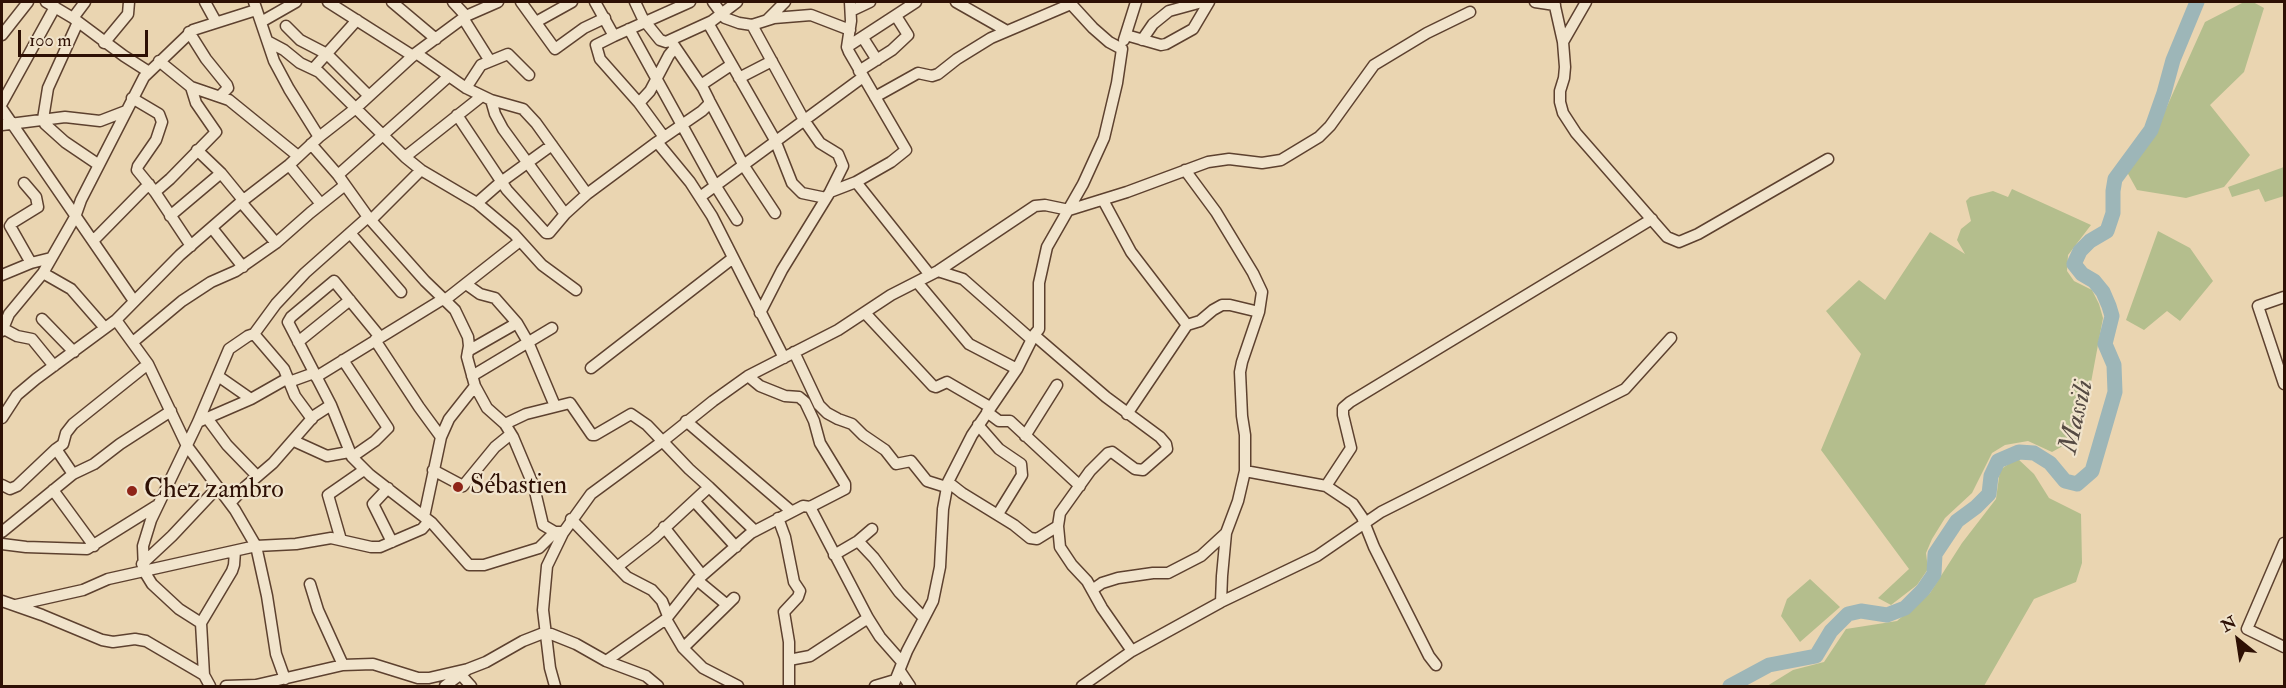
<!DOCTYPE html>
<html>
<head>
<meta charset="utf-8">
<style>
	body { margin:0 }
	#map { position:relative; width:2286px; height:688px; overflow:hidden; background:#ead5b1; font-family:"IM FELL Double Pica",serif }
	canvas { display:block }
	.frame { position:absolute; inset:0; border:3px solid #2e1004; pointer-events:none }
	.north { position:absolute; left:2208px; top:610px; width:60px; height:60px; -webkit-text-stroke:4px #f1e4cc; paint-order:stroke; rotate:330deg; font-size:16px; font-weight:700; line-height:24px; text-align:center; color:#2e1004 }
	.north::after { content:''; display:block; margin:auto; width:21px; height:27px; background:#2e1004; clip-path:polygon(50% 0,100% 100%,50% 72%,0 100%) }
	.scale { position:absolute; left:18px; top:30px; width:130px; height:27px; box-sizing:border-box; border:3px solid #2e1004; border-top:0; padding-left:8px; font-size:18px; line-height:21px; white-space:nowrap; color:#2e1004; -webkit-text-stroke:4px #f1e4cc; paint-order:stroke }
</style>
</head>
<body>
<div id="map">
<canvas width="2286" height="688"></canvas>
<div class="frame"></div>
<div class="north">N</div>
<div class="scale">100 m</div>
</div>
<script>
const ctx = document.querySelector('canvas').getContext('2d');
ctx.lineJoin = 'round';
function fill(path, color) { ctx.fillStyle = color; ctx.fill(path, 'evenodd'); }
const shape = rows => new Path2D(rows.map(r => 'M' + r).join(''));
function strokePath(path, color, width, dash) { ctx.strokeStyle = color; ctx.lineWidth = width; ctx.lineCap = dash ? 'butt' : 'round'; ctx.setLineDash(dash || []); ctx.stroke(path); }
function drawText(font, color, halo, rows, align = 'center') {
  ctx.font = font + ' "IM FELL Double Pica",serif'; ctx.lineWidth = 4.5; ctx.setLineDash([]); ctx.textBaseline = 'middle'; ctx.strokeStyle = halo; ctx.fillStyle = color; for (const [text, x, y, turn = 0] of rows) {
    ctx.save(); ctx.translate(x, y); ctx.rotate((+turn || 0) * Math.PI / 180); ctx.textAlign = isNaN(turn) ? turn : align; if (halo) ctx.strokeText(text, 0, 0); ctx.fillText(text, 0, 0); ctx.restore();
  }
}
const green = shape([
	[2244,2,2253,2,2264,8,2244,72,2210,105,2250,155,2224,187,2186,198,2137,190,2127,172,2155,133,2205,22],
	[2284,167,2284,196,2265,202,2259,189,2232,197,2228,187],
	[2012,189,2091,225,2068,255,2067,271,2074,281,2092,290,2099,304,2103,318,2081,436,2052,452,2028,441,2005,445,1992,453,1972,493,1945,518,1932,539,1926,553,1928,569,1917,585,1891,605,1878,598,1909,569,1821,450,1861,354,1826,311,1859,280,1885,300,1930,232,1965,254,1957,240,1961,229,1971,221,1966,201,1970,197,1993,191,2008,197],
	[2158,231,2190,248,2213,281,2180,321,2167,311,2144,330,2126,320],
	[2017,458,2034,474,2049,498,2081,514,2082,563,2076,582,2034,599,1984,686,1767,686,1793,670,1824,662,1846,629,1897,621,1930,593,1962,543,1996,499,2000,470],
	[1810,579,1840,607,1800,642,1781,616,1787,599]
]);
const river = shape([
	[1730,686,1769,665,1816,656,1831,631,1848,614,1861,611,1887,615,1905,608,1923,590,1934,574,1935,554,1957,521,1976,507,1989,494,1991,476,1998,461,2019,452,2034,453,2050,463,2065,481,2077,484,2092,471,2115,392,2114,365,2105,344,2112,316,2109,306,2103,292,2094,281,2082,274,2074,264,2080,251,2090,241,2107,231,2113,213,2113,191,2115,179,2151,130,2164,93,2173,60,2197,2]
]);
const minor = shape([
	[46,2,73,18,124,56,149,72],
	[205,2,216,22],
	[254,2,274,61,289,89,319,137],
	[328,2,413,56],
	[392,2,436,39],
	[453,2,466,16],
	[521,2,555,49,584,28,605,18],
	[595,2,614,36,690,2],
	[635,2,643,19,660,40,666,42,712,21,737,2],
	[713,2,725,18,739,23,752,25,774,18,811,15,850,30],
	[850,2,851,21,847,47,849,52,906,150,891,162,856,182],
	[956,2,1007,31],
	[1535,2,1555,5],
	[1554,2,1563,42],
	[1586,2,1563,42,1565,67,1564,78,1560,91,1560,102,1563,113,1576,133,1667,237,1679,242,1698,234,1828,159],
	[851,11,870,2],
	[73,18,85,2],
	[463,18,490,61],
	[767,20,785,2],
	[78,22,48,88,43,119,45,124,65,142,99,165],
	[261,22,296,2],
	[536,22,572,2],
	[708,23,775,140,792,183,802,193,826,198],
	[752,25,804,120,820,143,838,154,843,166,830,192,782,270,760,313],
	[286,26,300,40,327,54,369,96],
	[629,29,715,185,737,220],
	[189,32,206,59,227,85,228,88,220,96],
	[2,35,28,2],
	[1126,35,1161,45,1166,44,1193,29,1209,2],
	[614,36,596,45,600,59,639,103,664,137],
	[863,38,877,60],
	[1124,40,1136,2],
	[1142,40,1153,24,1169,11,1202,2],
	[269,42,284,50,300,63,319,72,405,157,421,170,477,203,514,234,542,265,576,290],
	[104,43,128,14,129,2],
	[847,47,916,2],
	[416,53,466,88,491,100,523,109,536,123,587,194,657,142,702,111,709,104,709,100,703,88,671,41],
	[159,61,191,87,229,100,298,156],
	[313,69,357,20],
	[859,71,892,50,908,35,896,16],
	[739,78,772,61],
	[701,85,731,65],
	[466,88,481,65,508,54,529,75],
	[875,97,918,73,932,76,938,74,957,59,991,38,1071,4,1093,28,1109,42,1122,49,1117,83,1104,138,1083,184,1047,247,1039,283,1039,329,1034,335,1017,369,972,435,948,482,943,509,940,567,933,601,907,651,893,686],
	[132,98,159,114,162,122,156,140,138,166,137,170,155,192,191,246],
	[491,100,495,114,503,129,565,214],
	[710,102,744,166,775,213],
	[2,103,55,7],
	[639,103,650,91,669,55,675,48],
	[2,109,134,301],
	[457,115,507,190,546,233,549,233,565,214,587,194],
	[2,125,65,117,100,121,126,111],
	[657,142,690,182,712,216,784,358],
	[311,144,338,175,368,217,425,281,455,310,468,337,469,346,467,357,475,386,487,408,505,424,513,437,534,487,543,525,555,532,562,532],
	[197,150,221,173,243,200],
	[405,157,482,96],
	[289,165,321,204],
	[338,175,448,77],
	[24,183,36,197,38,207,12,223,10,226,31,263],
	[155,192,170,179,216,132,196,103,191,87],
	[830,192,856,182,930,275],
	[700,197,863,77],
	[1103,200,1131,252,1187,325,1200,321,1213,310,1222,305,1230,305,1259,312],
	[241,202,276,243],
	[477,203,501,182,552,145],
	[170,216,221,173],
	[371,220,421,170],
	[212,228,243,267],
	[350,233,401,292],
	[93,241,149,184],
	[938,271,963,279,1031,339],
	[43,273,71,289,105,328],
	[2,275,31,263,51,258],
	[917,282,969,344,1017,369],
	[466,284,480,294,495,298,517,323,528,342,555,406],
	[2284,297,2258,306,2284,384],
	[445,300,520,241],
	[865,313,933,386,936,387,947,382,990,407],
	[42,319,74,352],
	[116,320,148,364,187,446,235,510,256,546,267,596,276,654,285,679],
	[2,328,17,336,32,339,54,366],
	[2,331,9,314,43,273,75,217,81,200,144,77,193,30,256,10],
	[254,334,284,369,295,396,312,419],
	[1034,335,1106,397,1160,437,1166,444,1167,449,1143,470,1135,469,1112,452,1108,453,1090,471,1060,513,1058,526,1060,547,1072,565,1087,581,1102,608,1132,651,1082,686],
	[380,337,334,281,291,317,288,322,331,405,352,457,370,475,432,523,469,565,484,565,539,548,555,532],
	[375,340,419,407,441,437],
	[133,342,182,301,211,282,236,271,276,243,310,213,345,185],
	[298,342,350,300],
	[468,351,517,323],
	[794,352,819,405,827,413,838,419,852,424,863,435,885,450,896,464,911,461,927,481,946,487],
	[343,360,388,428,375,441,352,457],
	[591,368,733,258],
	[218,376,251,399],
	[472,376,552,328],
	[748,376,760,386,785,396,799,397,805,402,814,421,820,443,845,484,845,489,810,507],
	[316,377,443,299],
	[289,382,314,373],
	[987,412,999,421,1010,421,1080,486],
	[1127,414,1187,325],
	[2,418,17,395,36,379,116,320,180,255,241,202,289,165,319,137,356,108,416,53,466,16,498,2],
	[207,418,227,445,257,476],
	[686,421,791,511],
	[198,422,251,399,288,378],
	[505,424,526,414,570,403,592,435,595,435,631,414,647,425,689,469,709,487,654,538,617,567],
	[978,425,999,449,1021,464,1022,475,998,514],
	[1025,436,1057,385],
	[294,441,327,456,349,452],
	[56,449,63,444,66,433,73,424,148,364],
	[433,470,463,486,495,447,511,434],
	[1245,471,1326,486,1353,504,1362,517,1374,547,1429,656,1436,665],
	[948,482,962,493,1014,525,1030,538,1037,539,1058,526],
	[2,485,10,489,17,486,56,449,73,474],
	[1326,486,1351,448,1343,415,1343,408,1350,402,1652,219],
	[709,487,755,531],
	[388,488,373,504,392,542],
	[53,490,94,546],
	[694,501,736,547],
	[230,503,245,487,273,463,314,416,331,405],
	[424,517,441,437,449,419,475,386],
	[778,518,785,537,794,582,800,591,798,597,784,612,789,642,789,686],
	[571,519,627,577,652,590,662,601,668,616],
	[664,527,702,575],
	[2,532,73,474,94,464,120,444,171,411],
	[341,540,328,495,364,470],
	[858,541,874,558,899,592,924,618],
	[2284,543,2247,629,2284,647],
	[2,544,26,547,87,549,156,506],
	[834,555,858,541,872,529],
	[142,564,172,536,218,487],
	[697,580,726,604],
	[310,584,318,610,343,665],
	[1092,590,1102,583,1118,578,1153,573,1168,573,1201,556,1226,533,1238,501,1245,471,1245,435,1242,416,1240,372,1242,362,1259,312,1262,292,1253,273,1216,212,1185,170],
	[2,601,42,615,102,640,113,642,135,639,146,641,204,675,210,686],
	[1221,602,1222,576,1226,533],
	[16,605,83,590,108,579,256,546,296,544,331,538,371,547,380,547,422,529,429,521],
	[666,619,683,648,703,668,738,686],
	[201,623,179,609,152,584,144,571,143,546,151,520,198,422,229,349,248,336,254,334,276,304,305,273,368,217],
	[683,648,734,598],
	[1132,651,1221,602,1317,556,1381,512,1625,389,1671,338],
	[789,660,810,656,868,618],
	[606,661,666,619,697,580,751,533,803,506,810,507,868,618,880,637,902,662],
	[900,671,910,686],
	[204,675,201,623,232,571,234,565,235,551],
	[461,675,471,686],
	[226,686,256,685,343,665,373,664,418,678,429,678,468,669],
	[445,686,468,669,486,662,523,641,546,632,576,644,606,661,646,676,658,686],
	[555,686,550,668,543,610,547,566,563,533,591,494,663,441,713,401,748,376,838,330,891,295,938,271,1035,206,1045,205,1069,210,1127,192,1208,162,1229,159,1262,163,1281,160,1319,137,1330,126,1374,65,1427,33,1470,12],
	[875,686,895,680]
]);
const markers = [
	[458,487,6,"#8f2418"],
	[132,491,6,"#8f2418"]
];
const poiNames = [
	["Sébastien",470,487],
	["Chez zambro",144,491]
];
const waterNames = [
	["Massili",2078,417,-77]
];
fill(green, '#b4be8d');
strokePath(river, '#9db6b8', 15);
strokePath(minor, '#5d412f', 13);
strokePath(minor, '#f1e4cc', 10);
for (const [x, y, r, color] of markers) { const dot = new Path2D(); dot.arc(x, y, r, 0, 2 * Math.PI); ctx.fillStyle = color; ctx.fill(dot); strokePath(dot, '#f1e4cc', 2); }
drawText('26px', '#2e1004', '#f1e4cc', poiNames, 'left');
drawText('italic 27px', '#554a43', '#f1e4cc', waterNames);
</script>
</body>
</html>
